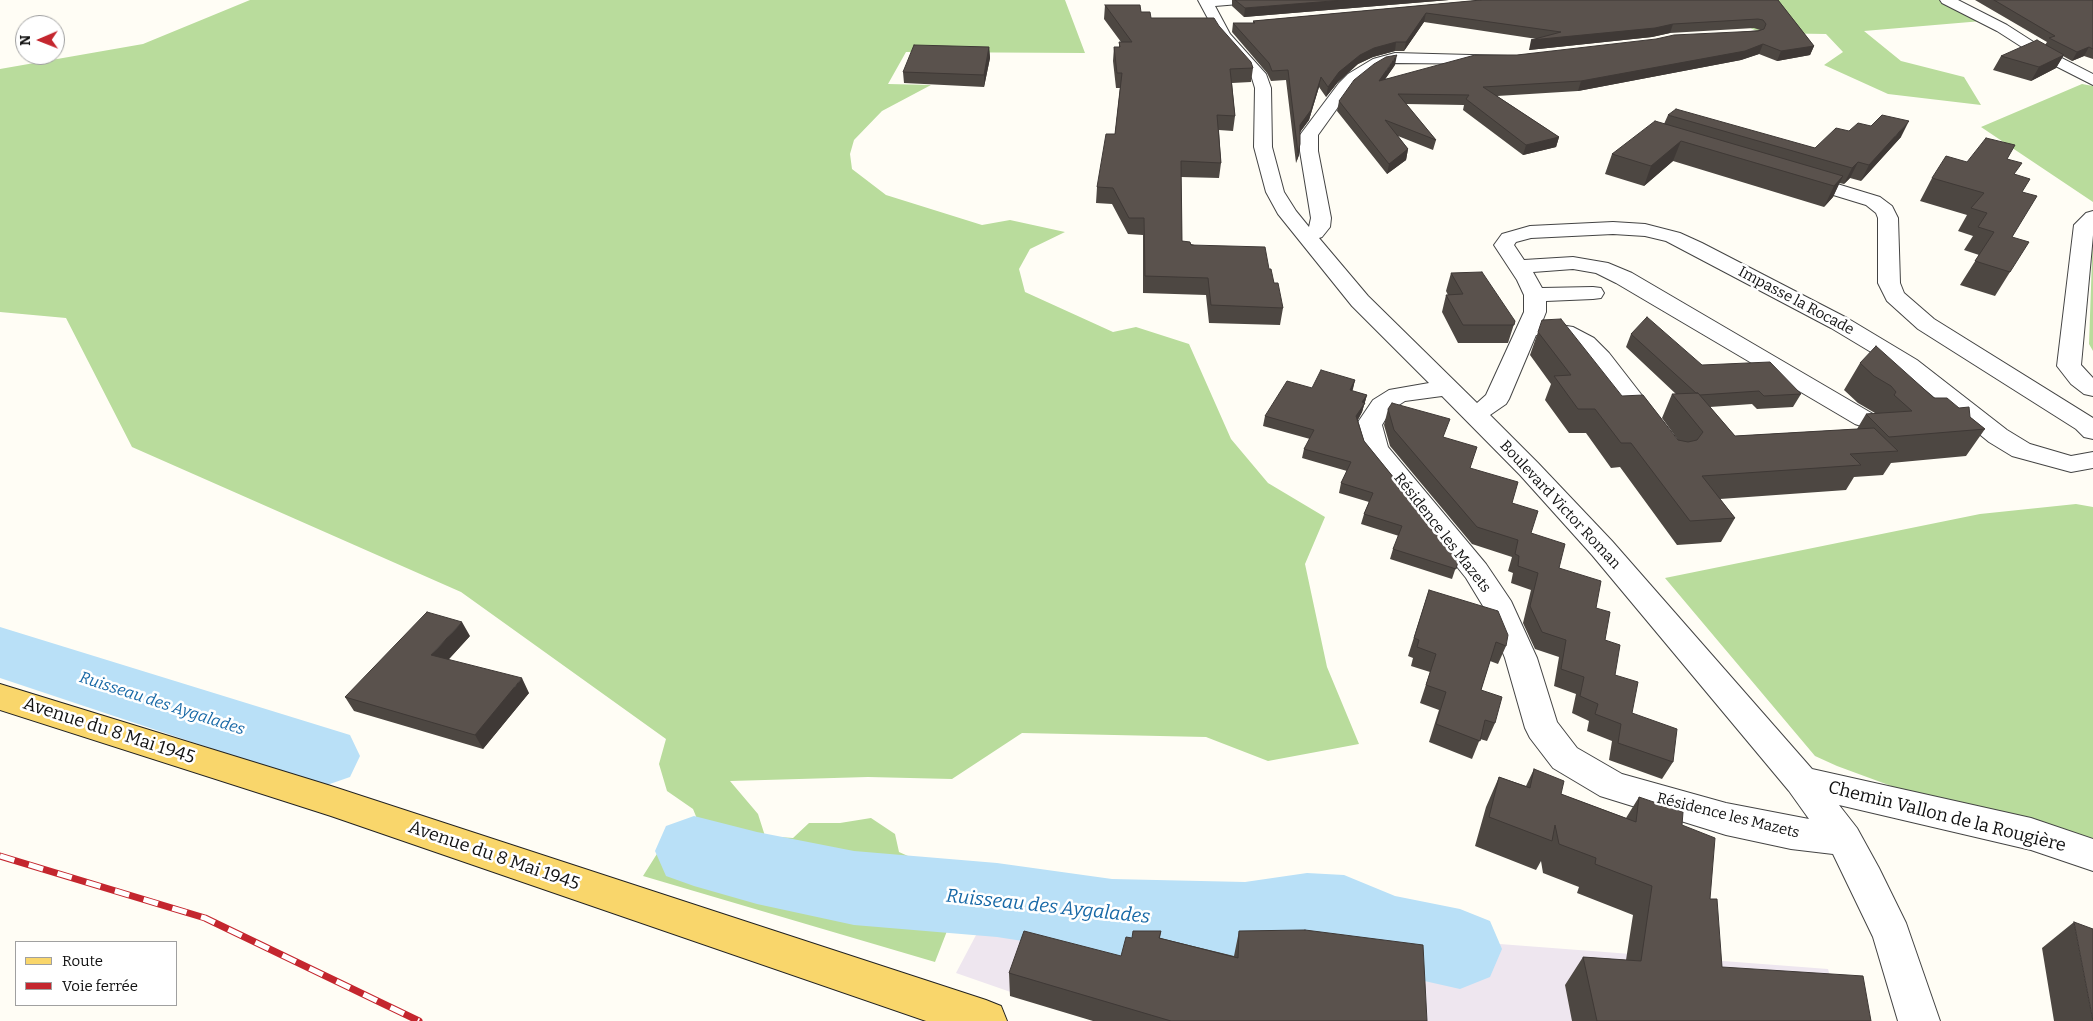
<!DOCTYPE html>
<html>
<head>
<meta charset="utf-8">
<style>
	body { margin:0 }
	#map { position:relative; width:2093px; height:1021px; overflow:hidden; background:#fffdf5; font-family:Bitter,serif }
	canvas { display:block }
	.legend { position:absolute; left:15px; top:941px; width:162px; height:65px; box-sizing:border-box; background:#fff; border:1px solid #a0a0a0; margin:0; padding:6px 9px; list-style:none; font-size:15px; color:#111 }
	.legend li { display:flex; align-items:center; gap:10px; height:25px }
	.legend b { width:25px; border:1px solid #a0a0a0 }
	.north { position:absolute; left:15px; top:15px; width:50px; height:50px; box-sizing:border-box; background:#fff; border:1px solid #a0a0a0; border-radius:50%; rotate:269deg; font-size:14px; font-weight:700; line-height:20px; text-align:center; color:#111 }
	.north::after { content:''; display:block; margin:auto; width:18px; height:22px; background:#c4262e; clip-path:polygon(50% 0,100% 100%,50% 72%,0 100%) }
</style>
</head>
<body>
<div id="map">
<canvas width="2093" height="1021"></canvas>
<ul class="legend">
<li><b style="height:6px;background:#f9d66b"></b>Route</li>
<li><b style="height:6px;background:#c4262e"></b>Voie ferrée</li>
</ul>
<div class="north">N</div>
</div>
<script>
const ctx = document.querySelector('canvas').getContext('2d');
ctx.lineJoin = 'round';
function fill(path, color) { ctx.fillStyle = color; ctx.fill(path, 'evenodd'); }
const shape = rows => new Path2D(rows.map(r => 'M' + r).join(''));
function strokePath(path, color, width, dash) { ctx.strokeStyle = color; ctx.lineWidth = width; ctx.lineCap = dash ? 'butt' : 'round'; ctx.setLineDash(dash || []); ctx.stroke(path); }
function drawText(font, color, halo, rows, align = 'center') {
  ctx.font = font + ' Bitter,serif'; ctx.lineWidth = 5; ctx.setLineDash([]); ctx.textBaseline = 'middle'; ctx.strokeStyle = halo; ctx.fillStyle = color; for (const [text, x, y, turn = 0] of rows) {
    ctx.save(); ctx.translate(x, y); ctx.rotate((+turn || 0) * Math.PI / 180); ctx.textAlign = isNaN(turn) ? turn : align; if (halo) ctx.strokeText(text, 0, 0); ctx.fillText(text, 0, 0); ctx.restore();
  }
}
const industrial = shape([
	[985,918,1342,932,1828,969,1842,1021,1094,1021,956,973]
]);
const forest = shape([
	[250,0,1065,0,1085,53,906,52,888,84,931,85,882,111,854,140,850,154,852,169,886,195,982,225,1010,220,1065,232,1030,249,1019,269,1025,292,1113,332,1136,327,1189,344,1231,439,1268,483,1325,517,1305,564,1327,667,1359,744,1268,761,1206,737,1022,733,952,779,868,777,730,781,758,814,765,836,793,838,809,823,840,823,871,818,895,834,899,852,966,882,935,962,643,876,672,830,702,831,693,809,667,791,659,764,666,739,461,592,132,447,66,318,0,312,0,69,143,44],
	[1691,0,1941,0,1982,21,1864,31,1901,61,1964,77,1981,105,1888,94,1824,65,1843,52,1826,34,1761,33],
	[2082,84,2093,86,2093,202,1981,127],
	[2093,230,2093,351,2089,344],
	[2076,504,2093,507,2093,839,1894,787,1837,766,1815,756,1665,578,1980,514]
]);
const river = shape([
	[0,627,350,735,360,756,350,777,324,786,0,678,0,627],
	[694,816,757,832,854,851,997,863,1112,879,1245,882,1307,873,1344,875,1395,896,1460,909,1490,921,1502,949,1490,977,1460,989,1389,973,1337,951,1307,949,1245,960,1112,955,997,937,854,925,757,904,694,886,666,876,655,851,666,826,694,816]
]);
const minor = shape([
	[1198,0,1246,0,1239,4,1215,6,1230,34,1266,74,1271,88,1272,147,1284,192,1296,211,1309,227,1311,218,1300,151,1300,135,1339,83,1348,74,1373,59,1395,53,1508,56,1511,59,1508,62,1503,64,1395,63,1383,65,1360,80,1351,89,1318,135,1318,151,1331,218,1330,227,1322,237,1319,238,1368,296,1477,403,1486,395,1524,312,1524,295,1517,280,1494,245,1502,234,1530,226,1613,222,1645,224,1680,233,1702,243,1847,318,1917,360,2007,430,2030,444,2071,456,2093,452,2093,468,2071,472,2012,456,1989,442,1901,370,1831,328,1666,241,1645,236,1613,234,1531,238,1516,242,1514,245,1524,260,1573,257,1608,263,1632,273,1873,414,1877,419,1873,424,1864,427,1855,424,1616,283,1596,273,1573,269,1533,272,1542,288,1593,287,1601,288,1604,293,1601,298,1593,299,1546,301,1546,312,1542,322,1573,327,1594,338,1609,353,1665,425,1661,430,1652,433,1643,430,1593,363,1578,348,1559,338,1536,335,1509,399,1506,404,1490,415,1538,463,1612,541,1812,769,2031,818,2093,839,2093,871,2031,850,1839,805,1857,828,1879,868,1906,923,1940,1021,1898,1021,1873,937,1833,854,1791,849,1726,835,1600,796,1553,768,1530,738,1525,728,1505,658,1486,611,1466,578,1363,449,1356,425,1373,400,1389,390,1429,383,1352,306,1278,214,1266,192,1254,147,1255,88,1251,75,1219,39,1198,0],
	[1442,396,1520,475,1592,555,1789,791,1809,819,1726,803,1622,774,1577,748,1557,722,1537,658,1511,601,1486,564,1388,447,1382,425,1391,410,1405,401,1442,396],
	[1940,0,1958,0,2007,25,2046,50,2093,74,2093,85,2036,56,1997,31,1942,3,1940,0],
	[1801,173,1880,197,1892,206,1898,218,1900,283,1904,293,1934,319,2093,418,2093,439,2084,437,2076,429,1918,329,1887,301,1878,283,1878,218,1876,213,1866,205,1794,183,1792,179,1794,175,1801,173],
	[2093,211,2093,235,2081,365,2093,378,2093,396,2084,394,2071,384,2057,366,2074,225,2086,213,2093,211]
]);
const major = shape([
	[0,684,331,786,986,1000,1001,1006,1007,1021,926,1021,331,816,0,710,0,684]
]);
const rail = shape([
	[0,856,205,918,419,1021]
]);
const wall = shape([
	[1232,0,1449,0,1244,17,1232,6],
	[1481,0,1778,0,1814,46,1810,55,1777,61,1759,54,1741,60,1578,91,1497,96,1559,137,1556,147,1523,155,1463,110,1464,105,1406,104,1436,140,1433,150,1398,136,1408,149,1406,160,1387,174,1337,111,1339,101,1395,65,1385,79,1517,55,1760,30,1754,28,1670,33,1652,37,1529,50,1537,39,1424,22,1404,51,1395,51,1373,57,1358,64,1338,82,1326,97,1319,87,1309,120,1300,132,1300,144,1299,155,1296,163,1286,80,1271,81,1267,73,1232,32,1233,23,1253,23,1253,21],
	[1975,0,2093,0,2093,59,2084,56,2072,61,2063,56,2056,68,2031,81,1993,70,2001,56,2045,45,2047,42],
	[1105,5,1141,12,1151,18,1219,26,1253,68,1251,82,1232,83,1235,116,1233,131,1219,130,1221,163,1219,178,1181,177,1182,241,1269,269,1283,308,1280,325,1209,323,1206,295,1143,293,1143,235,1128,234,1112,204,1096,203,1097,187,1115,134,1120,88,1116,88,1113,61,1114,47,1119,47,1119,42,1121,42,1104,19],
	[989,47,990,58,984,87,904,83,903,72],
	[1668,115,1815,148,1849,131,1901,137,1861,181,1850,178,1844,184,1839,183,1833,197,1824,207,1673,161,1644,186,1605,174,1612,154,1664,124],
	[2007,159,2022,192,2012,237,2010,272,1995,296,1960,285,1979,255,1964,250,1973,236,1958,231,1967,215,1920,201,1932,178,1967,162],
	[1451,273,1515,321,1508,343,1458,343,1442,312,1446,295,1448,295,1446,291],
	[1538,332,1678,440,1662,418,1672,394,1676,394,1626,347,1631,334,1702,365,1801,394,1793,407,1757,409,1752,404,1710,407,1735,436,1857,429,1866,414,1875,413,1858,403,1844,390,1860,363,1934,398,1970,417,1985,429,1966,456,1891,463,1883,475,1854,477,1846,490,1720,499,1735,518,1721,542,1677,545,1620,467,1611,468,1586,433,1569,433,1545,400,1551,384,1530,355],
	[1355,380,1352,391,1367,395,1362,412,1358,420,1364,441,1459,558,1452,579,1390,559,1393,549,1399,536,1361,524,1364,514,1369,502,1339,493,1341,483,1347,471,1302,458,1304,449,1310,439,1263,426,1265,416,1312,388],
	[1388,409,1444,438,1470,468,1512,503,1531,533,1559,568,1596,608,1615,675,1632,713,1673,762,1662,779,1609,760,1612,741,1587,731,1589,721,1572,713,1576,694,1554,686,1559,657,1535,649,1523,623,1531,590,1511,583,1513,573,1508,571,1512,557,1472,544,1390,446,1384,425],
	[1429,590,1506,646,1498,664,1490,661,1481,690,1495,723,1487,741,1480,739,1472,759,1429,742,1439,710,1420,703,1430,672,1411,666,1413,658,1408,656],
	[470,636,448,660,529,693,483,749,354,711,345,697],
	[1534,769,1561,794,1626,818,1639,797,1682,825,1710,899,1722,967,1871,1021,1572,1021,1565,985,1583,957,1626,960,1633,915,1577,893,1579,887,1543,873,1541,861,1536,870,1475,846,1486,807,1499,777,1526,786],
	[2074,922,2093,1021,2054,1021,2042,948],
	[1161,931,1160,938,1234,956,1239,931,1427,1021,1093,1021,1010,996,1009,973,1121,956,1132,938]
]);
const shadedWall = shape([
	[1344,0,1449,0,1244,17,1245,8],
	[1426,13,1424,22,1404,51,1406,42],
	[1673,24,1670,33,1652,37,1529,50,1531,40],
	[1396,42,1395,51,1373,57,1358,64,1338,82,1326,97,1328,87,1339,72,1360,55,1374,48],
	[1763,44,1759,54,1741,60,1578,91,1581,81],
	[1814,46,1810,55,1777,61,1781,51],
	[989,47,990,58,984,87,984,75],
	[2089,47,2084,56,2072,61,2077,52],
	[1397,55,1395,65,1377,91,1379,81],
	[2064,55,2056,68,2031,81,2039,67],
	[1321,77,1319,87,1309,120,1298,135,1300,125],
	[1909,121,1901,137,1861,181,1869,165],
	[1559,137,1556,147,1523,155,1526,145],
	[1681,141,1673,161,1644,186,1651,166],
	[1300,144,1299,155,1296,163,1298,153],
	[1408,149,1406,160,1387,174,1389,164],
	[1858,162,1850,178,1844,184,1852,168],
	[1843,176,1833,197,1824,207,1834,186],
	[1355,380,1353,389,1348,400,1350,390],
	[1367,395,1362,412,1354,426,1356,416,1362,402],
	[462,622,470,636,439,670,431,655],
	[522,678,529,693,483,749,475,735]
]);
const building = shape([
	[1235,0,1344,0,1245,8,1235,0],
	[1481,0,1778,0,1814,46,1781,51,1763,44,1745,51,1581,81,1483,87,1559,137,1526,145,1466,99,1469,95,1398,94,1436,140,1385,120,1408,149,1389,164,1339,101,1354,80,1374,64,1386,57,1397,55,1379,81,1475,55,1517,55,1656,39,1674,35,1758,31,1764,29,1766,24,1763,20,1758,19,1673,24,1655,28,1531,40,1561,32,1426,13,1406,42,1396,42,1374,48,1360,55,1339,72,1328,87,1321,77,1311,110,1300,125,1300,144,1298,153,1288,70,1272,71,1269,63,1233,23,1255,23,1253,21,1481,0],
	[1994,0,2093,0,2093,49,2089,47,2077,52,2049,38,2055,36,1994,0],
	[1105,5,1140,5,1141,12,1150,12,1151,18,1214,18,1219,26,1251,62,1253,68,1230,69,1235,116,1217,115,1221,163,1181,161,1182,241,1190,242,1191,245,1265,247,1269,269,1271,269,1274,283,1278,283,1283,308,1211,305,1208,278,1145,276,1144,218,1129,218,1113,188,1097,187,1106,134,1115,134,1122,73,1117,73,1114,47,1120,47,1119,42,1132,42,1105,5],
	[2037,40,2064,55,2039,67,2001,56,2037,40],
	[914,45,989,47,984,75,903,72,914,45],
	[1676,109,1815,148,1836,128,1849,131,1858,123,1871,126,1882,115,1909,121,1869,165,1858,162,1852,168,1668,115,1676,109],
	[1655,121,1843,176,1834,186,1681,141,1651,166,1612,154,1655,121],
	[1986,138,2015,145,2007,159,2022,163,2014,174,2030,179,2022,192,2037,196,2012,237,2029,242,2010,272,1975,261,1994,232,1978,227,1987,213,1971,208,1984,193,1932,178,1946,156,1967,162,1986,138],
	[1482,272,1515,321,1514,325,1463,325,1446,295,1463,294,1451,273,1482,272],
	[1647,317,1702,365,1770,362,1801,394,1764,396,1759,391,1700,395,1698,393,1696,393,1631,334,1647,317],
	[1561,319,1622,396,1643,395,1678,440,1688,442,1697,440,1703,432,1672,394,1698,393,1735,436,1874,428,1898,451,1850,454,1861,465,1702,476,1735,518,1690,521,1631,443,1621,443,1595,409,1578,409,1554,376,1571,375,1538,332,1542,320,1561,319],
	[1876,346,1934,398,1947,398,1959,408,1969,407,1970,417,1985,429,1889,437,1866,414,1912,411,1894,395,1896,392,1891,386,1874,376,1860,363,1876,346],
	[1321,370,1355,380,1350,390,1367,395,1362,402,1365,403,1356,416,1364,441,1459,558,1456,569,1393,549,1402,526,1364,514,1373,493,1341,483,1351,462,1304,449,1314,430,1265,416,1287,381,1312,388,1321,370],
	[1392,403,1450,419,1443,437,1477,447,1470,468,1518,482,1512,503,1538,511,1531,533,1565,544,1559,568,1601,581,1596,608,1610,612,1605,640,1620,645,1615,675,1638,682,1632,713,1677,729,1673,762,1618,743,1621,724,1595,714,1598,704,1580,696,1584,677,1561,669,1566,640,1542,632,1530,606,1538,573,1518,566,1519,556,1515,554,1518,540,1477,527,1394,430,1388,409,1392,403],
	[1429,590,1498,611,1508,635,1506,646,1496,642,1481,690,1502,697,1495,723,1485,720,1480,741,1436,724,1446,692,1426,685,1436,654,1417,647,1419,640,1414,638,1429,590],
	[427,612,462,622,431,655,522,678,475,735,345,697,427,612],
	[1534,769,1564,781,1561,794,1636,822,1639,797,1683,812,1682,825,1715,838,1710,899,1717,899,1722,967,1863,976,1871,1021,1597,1021,1583,957,1641,961,1652,886,1595,864,1596,858,1559,844,1555,825,1552,841,1489,817,1499,777,1530,788,1534,769],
	[2074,922,2093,929,2093,1021,2074,922],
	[1305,930,1423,945,1427,1021,1171,1021,1009,973,1024,931,1121,956,1126,937,1132,938,1133,931,1161,931,1159,938,1238,958,1239,931,1305,930]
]);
const streetNames = [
	["Impasse la Rocade",1796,301,28],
	["Boulevard Victor Roman",1560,505,47],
	["Résidence les Mazets",1442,533,52],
	["Résidence les Mazets",1728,816,14]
];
const waterNames = [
	["Ruisseau des Aygalades",162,704,18]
];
const nearStreetnames = [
	["Avenue du 8 Mai 1945",109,731,18],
	["Chemin Vallon de la Rougière",1947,817,14],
	["Avenue du 8 Mai 1945",494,856,19]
];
const nearWaternames = [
	["Ruisseau des Aygalades",1048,907,6]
];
fill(industrial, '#eee6ef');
fill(forest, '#b9dc9c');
fill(river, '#b9e0f7');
strokePath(minor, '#444', 2);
strokePath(major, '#222', 2);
fill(minor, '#fff');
fill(major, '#f9d66b');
strokePath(rail, '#c4262e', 7);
strokePath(rail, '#fff', 5, [15]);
fill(wall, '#4d4742');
fill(shadedWall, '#3f3936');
fill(building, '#5a524d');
strokePath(building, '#3f3936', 1);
drawText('15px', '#111', '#fff', streetNames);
drawText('italic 16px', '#1768a6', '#fff', waterNames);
drawText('18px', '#111', '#fff', nearStreetnames);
drawText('italic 19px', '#1768a6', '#fff', nearWaternames);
</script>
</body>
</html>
